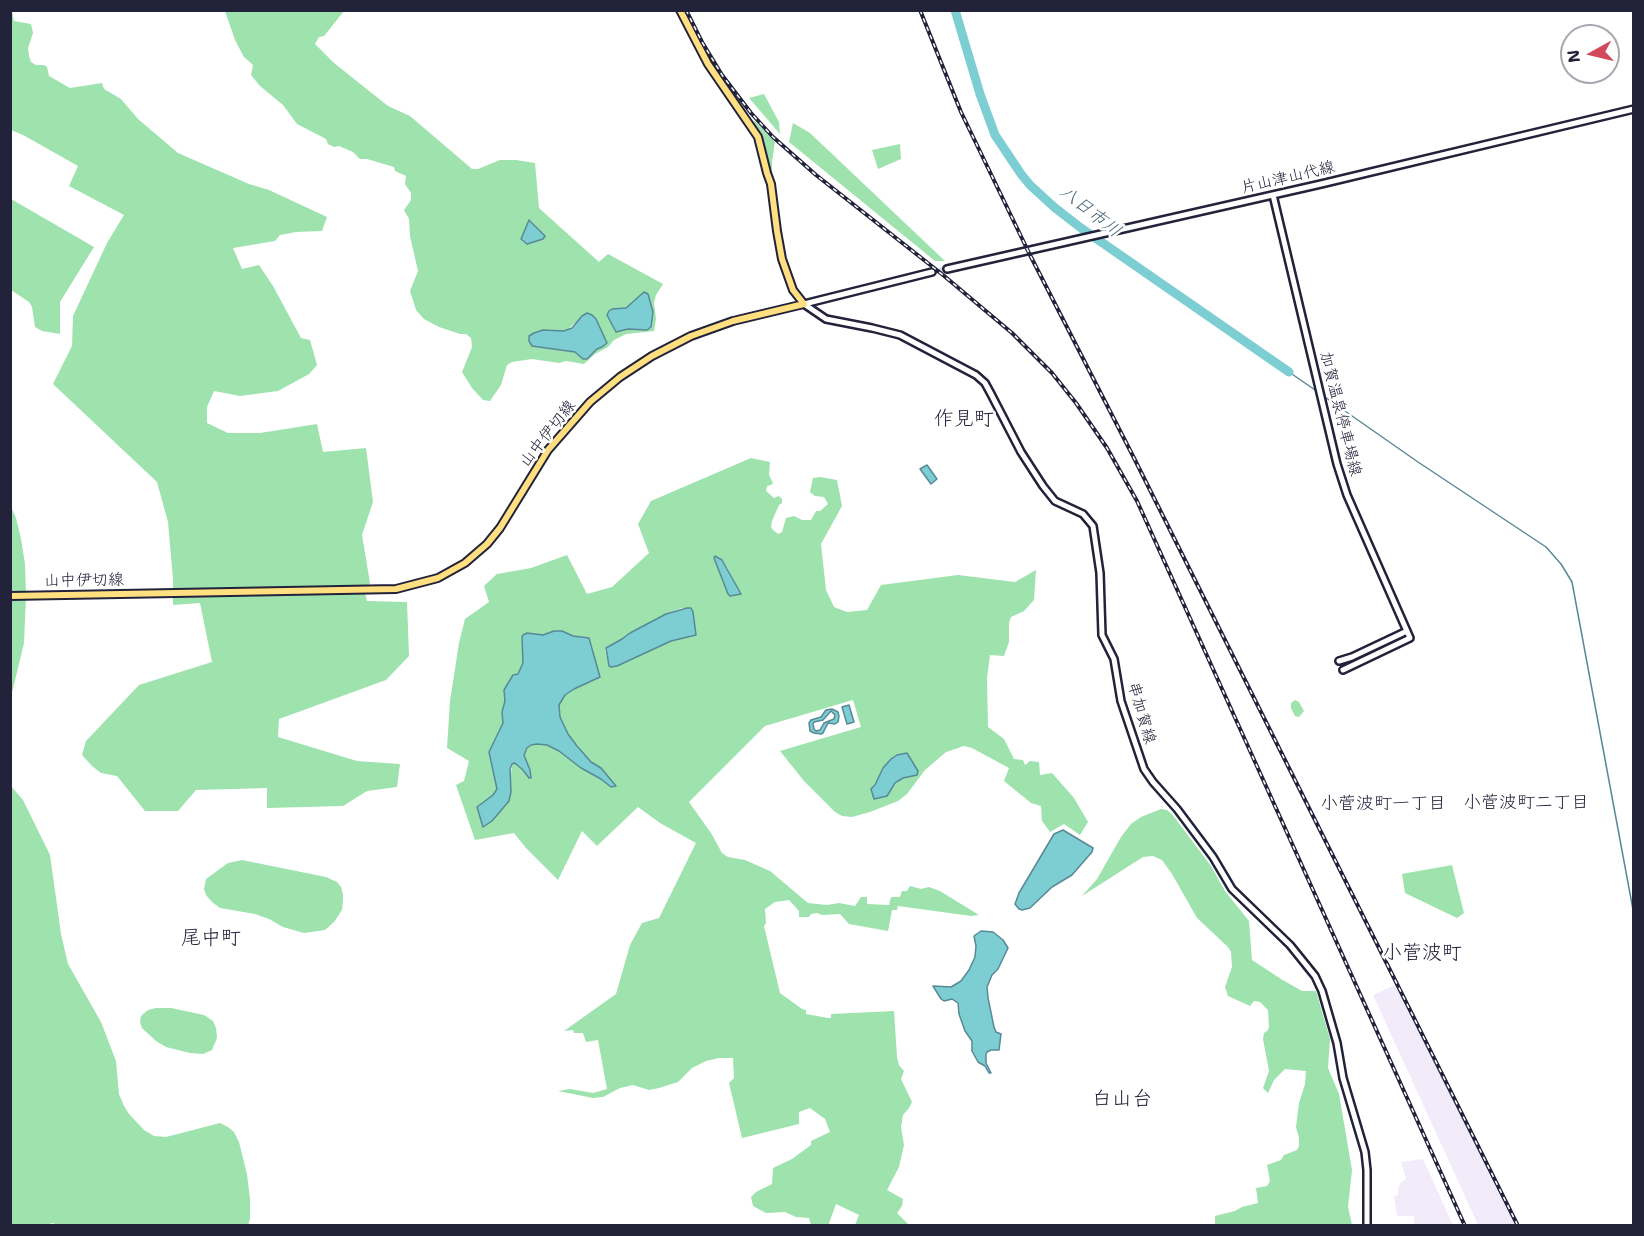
<!DOCTYPE html>
<html>
<head>
<meta charset="utf-8">
<style>
	body { margin:0 }
	#map { position:relative; width:1644px; height:1236px; overflow:hidden; background:#fff; font-family:"Shantell Sans",sans-serif }
	canvas { display:block }
	.frame { position:absolute; inset:0; border:12px solid #22223b; pointer-events:none }
	.north { position:absolute; left:1560px; top:24px; width:60px; height:60px; box-sizing:border-box; background:#fff; border:2px solid #a7a7b1; border-radius:50%; rotate:262deg; font-size:16px; font-weight:700; line-height:24px; text-align:center; color:#22223b }
	.north::after { content:''; display:block; margin:auto; width:21px; height:27px; background:#d1495b; clip-path:polygon(50% 0,100% 100%,50% 72%,0 100%) }
</style>
</head>
<body>
<div id="map">
<canvas width="1644" height="1236"></canvas>
<div class="frame"></div>
<div class="north">N</div>
</div>
<script>
const ctx = document.querySelector('canvas').getContext('2d');
ctx.lineJoin = 'round';
function fill(path, color) { ctx.fillStyle = color; ctx.fill(path, 'evenodd'); }
const shape = rows => new Path2D(rows.map(r => 'M' + r).join(''));
function strokePath(path, color, width, dash) { ctx.strokeStyle = color; ctx.lineWidth = width; ctx.lineCap = dash ? 'butt' : 'round'; ctx.setLineDash(dash || []); ctx.stroke(path); }
function drawText(font, color, halo, rows, align = 'center') {
  ctx.font = font + ' "Shantell Sans","Klee One",sans-serif'; ctx.lineWidth = 5; ctx.setLineDash([]); ctx.textBaseline = 'middle'; ctx.strokeStyle = halo; ctx.fillStyle = color; for (const [text, x, y, turn = 0] of rows) {
    ctx.save(); ctx.translate(x, y); ctx.rotate((+turn || 0) * Math.PI / 180); ctx.textAlign = isNaN(turn) ? turn : align; if (halo) ctx.strokeText(text, 0, 0); ctx.fillText(text, 0, 0); ctx.restore();
  }
}
const built = shape([
	[1395,985,1517,1225,1478,1225,1373,995],
	[1423,1159,1453,1225,1414,1225,1414,1216,1397,1216,1394,1196,1398,1195,1398,1188,1401,1182,1406,1179,1401,1162]
]);
const green = shape([
	[10,11,12,11,14,21,31,24,33,33,28,48,29,56,31,62,36,65,44,65,47,67,49,76,70,88,102,83,104,89,121,99,138,119,178,153,249,184,269,190,327,217,322,231,296,232,280,235,275,241,233,248,242,269,259,265,273,286,301,338,310,340,317,365,309,374,278,391,240,396,214,391,207,407,207,423,228,433,260,433,317,424,323,452,366,448,373,502,362,535,370,583,365,593,367,601,407,602,409,656,386,680,279,719,278,737,357,761,400,764,397,787,367,791,343,806,267,808,267,788,196,790,178,811,145,811,117,776,101,773,92,766,82,755,86,741,139,685,212,662,200,603,173,605,173,579,168,522,157,482,53,384,72,346,73,316,107,243,124,215,69,186,78,166,23,135,11,130],
	[225,11,344,11,324,36,319,37,315,44,334,63,388,106,410,116,472,169,478,169,500,160,516,160,535,163,539,208,599,262,608,254,663,284,656,295,654,303,656,319,654,331,626,334,614,340,608,347,595,354,584,364,566,361,559,363,532,359,512,362,507,365,501,385,490,401,483,400,472,388,462,372,472,347,471,338,466,334,460,334,439,327,424,319,416,310,412,297,410,291,418,271,410,236,409,219,404,210,411,200,411,193,405,184,406,176,395,171,394,167,367,159,360,159,353,152,339,146,334,147,328,144,326,139,297,124,283,105,260,86,251,75,253,65,244,57,235,40],
	[530,220,545,236,527,244,522,241,523,234],
	[644,292,648,294,653,312,647,330,628,329,616,332,610,309,627,308],
	[587,313,596,319,606,343,597,349,589,357,583,359,575,352,532,345,533,333,543,330,564,331,568,329],
	[764,94,779,122,780,134,749,98],
	[755,121,775,142,772,162,772,172,771,174,762,138,753,122],
	[793,123,810,133,945,261,935,261,789,142],
	[900,144,901,159,878,169,872,150],
	[11,199,94,247,60,302,60,334,42,331,35,327,32,307,29,302,11,290],
	[751,458,770,462,769,475,773,483,771,485,767,486,766,491,774,498,779,496,782,499,782,503,779,505,772,521,771,527,773,530,778,534,782,532,786,518,794,516,802,520,811,520,816,511,820,511,828,504,824,497,815,496,810,492,813,478,820,477,837,480,842,506,821,544,826,590,834,607,847,612,867,610,881,585,958,575,1015,582,1036,570,1034,600,1024,611,1011,617,1009,623,1009,642,1004,656,990,655,987,678,988,727,1004,739,1014,759,1023,760,1025,765,1030,761,1039,762,1040,775,1052,773,1074,798,1088,822,1080,835,1064,824,1050,832,1042,821,1041,806,1031,803,1004,781,1009,768,972,748,964,746,946,752,925,770,907,794,898,801,870,812,852,817,842,816,835,812,804,781,780,751,861,727,853,700,765,726,689,802,711,833,722,853,728,857,745,860,770,871,808,903,827,905,839,903,855,906,861,897,867,897,867,904,889,905,891,897,900,897,902,891,907,891,910,886,921,889,929,887,940,891,979,915,971,916,898,906,897,910,892,910,888,931,849,924,840,914,822,915,817,913,811,914,809,917,799,917,799,911,789,900,775,902,765,909,766,923,764,926,780,993,802,1009,806,1010,806,1014,828,1018,831,1018,831,1014,894,1011,897,1057,899,1065,904,1071,901,1079,912,1102,909,1108,903,1115,901,1127,904,1145,899,1167,887,1190,903,1199,902,1206,897,1213,909,1225,855,1225,859,1215,836,1204,828,1226,811,1225,809,1218,796,1217,785,1212,766,1213,753,1206,751,1197,756,1192,772,1184,773,1168,792,1159,811,1145,811,1141,830,1132,825,1119,810,1108,799,1112,799,1124,742,1138,729,1083,734,1078,733,1058,719,1058,706,1061,692,1068,678,1082,659,1088,649,1090,633,1085,620,1088,603,1097,593,1098,558,1091,570,1089,593,1093,607,1089,598,1040,586,1042,583,1033,574,1033,573,1030,564,1031,616,994,630,945,642,923,659,918,696,843,660,823,638,807,597,846,582,831,558,880,526,848,514,833,475,840,456,785,464,781,469,761,447,748,450,701,459,643,465,619,489,602,484,586,497,574,531,568,567,555,587,594,612,587,649,553,638,524,651,501],
	[718,557,727,567,741,594,728,594],
	[682,608,691,608,696,635,671,641,617,666,614,667,609,666,605,649,622,639,630,633,670,612],
	[555,631,561,631,573,636,589,638,592,646,599,678,574,689,565,695,559,705,560,717,568,734,577,745,591,762,601,769,616,786,611,787,601,779,581,768,559,751,547,745,537,744,529,746,524,755,530,770,527,776,523,770,516,764,514,763,512,764,510,785,511,792,509,801,492,821,484,826,477,808,493,795,497,789,489,752,503,723,502,712,505,701,504,690,513,675,518,674,523,663,522,637,527,633,543,635],
	[897,755,912,760,918,771,917,775,903,778,892,787,873,798,875,785,883,768,891,759],
	[11,507,16,518,21,539,25,564,26,596,24,643,11,697],
	[1295,700,1299,702,1304,711,1299,717,1295,716,1291,708,1291,703],
	[10,785,23,800,50,855,61,934,68,964,101,1022,116,1061,119,1094,124,1106,129,1114,144,1130,154,1136,166,1137,220,1123,228,1127,234,1132,239,1142,247,1174,250,1199,250,1219,248,1225,59,1226,53,1223,45,1225,11,1225],
	[1161,809,1167,810,1172,814,1211,866,1225,891,1249,921,1252,960,1281,979,1302,991,1316,991,1330,1039,1328,1068,1339,1094,1352,1170,1348,1207,1352,1225,1215,1225,1215,1216,1235,1211,1242,1207,1258,1203,1256,1188,1267,1186,1270,1181,1267,1165,1281,1160,1284,1155,1297,1150,1299,1146,1299,1138,1296,1127,1299,1103,1305,1084,1306,1071,1285,1069,1274,1080,1268,1093,1263,1088,1269,1071,1263,1039,1264,1033,1267,1031,1269,1028,1268,1010,1260,1002,1254,1001,1250,1006,1228,996,1225,987,1232,967,1231,952,1228,947,1197,918,1172,874,1162,860,1153,856,1143,857,1082,896,1097,879,1121,837,1131,824,1141,817],
	[242,860,326,877,337,882,341,887,343,895,343,901,342,910,334,922,325,930,304,933,283,927,269,919,255,914,220,908,212,902,206,895,204,889,206,879,228,863],
	[1452,865,1464,913,1457,918,1405,893,1402,874],
	[156,1008,171,1008,204,1015,213,1021,216,1028,217,1038,212,1050,203,1054,190,1053,166,1047,156,1041,142,1028,140,1022,141,1016,148,1010]
]);
const water = shape([
	[529,220,545,236,543,239,527,244,521,239,529,220],
	[644,292,648,294,653,312,651,327,647,330,628,329,616,332,607,315,609,311,612,309,626,308,644,292],
	[587,313,592,315,596,319,607,343,602,347,597,349,587,359,583,359,575,352,532,346,529,341,529,336,534,333,543,330,564,331,572,328,582,316,587,313],
	[927,465,937,479,931,484,920,469,927,465],
	[715,556,722,560,741,594,730,596,728,594,714,558,715,556],
	[687,608,691,608,693,612,696,635,671,641,617,666,611,667,609,666,606,648,622,639,630,633,666,614,687,608],
	[554,631,562,631,573,636,589,638,600,677,574,689,565,695,559,705,560,717,568,734,577,746,591,762,601,768,616,786,611,787,601,779,581,768,559,751,547,745,537,744,531,745,527,748,524,755,530,770,531,778,529,778,523,770,516,764,514,763,512,764,510,769,511,792,509,801,492,821,483,827,477,807,493,795,497,789,489,752,503,723,502,712,505,701,504,690,513,675,518,674,523,663,522,637,523,635,527,633,543,635,554,631],
	[849,705,854,722,847,724,842,707,849,705],
	[832,709,838,712,839,716,838,722,835,724,828,723,823,733,821,734,814,733,810,731,809,723,811,720,821,717,826,710,832,709],
	[831,711,835,715,834,719,824,723,820,730,816,731,814,729,813,724,814,722,823,720,831,711],
	[907,753,918,771,917,775,903,778,895,783,887,796,874,799,871,789,875,785,883,768,891,759,897,755,907,753],
	[1063,830,1093,848,1092,852,1072,875,1052,887,1030,908,1022,910,1019,909,1015,904,1019,893,1054,834,1063,830],
	[981,931,993,932,1003,940,1008,948,998,969,992,975,987,987,988,998,994,1027,996,1032,1001,1034,999,1050,991,1050,987,1052,986,1054,986,1063,991,1073,989,1073,985,1066,978,1062,972,1051,972,1041,965,1031,959,1014,958,1003,952,999,944,1001,941,999,933,986,951,987,961,981,969,970,975,957,976,946,974,936,981,931]
]);
const stream = shape([
	[1289,372,1318,392],
	[1322,395,1418,462,1546,547,1561,564,1572,582,1634,915]
]);
const river = shape([
	[955,10,980,94,995,135,1021,174,1030,185,1054,207,1081,228,1289,372]
]);
const secondaryTunnel = shape([
	[932,272,947,269]
]);
const secondary = shape([
	[1273,195,1337,464,1347,495,1410,638,1343,670],
	[947,269,1321,184,1634,109],
	[804,304,826,319,872,328,900,335,976,375,985,383,991,394,1021,452,1043,486,1055,501,1083,514,1093,526,1100,573,1102,635,1114,659,1121,701,1144,769,1153,782,1177,809,1213,857,1232,889,1290,945,1315,976,1322,991,1337,1043,1343,1078,1365,1152,1367,1170,1367,1226],
	[804,304,932,272],
	[1339,661,1352,657,1407,631]
]);
const primary = shape([
	[10,596,396,589,438,578,465,563,487,544,500,528,548,450,590,402,620,377,652,356,691,336,733,321,804,304,793,290,782,259,777,231,771,184,767,173,758,137,708,64,680,10]
]);
const rail = shape([
	[686,10,702,42,722,75,751,113,773,137,816,175,943,275,1012,333,1052,373,1076,403,1107,448,1137,501,1465,1226],
	[920,10,961,112,1030,255,1135,460,1518,1226]
]);
const streetNames = [
	["片山津山代線",1288,178,-13],
	["加賀温泉停車場線",1340,414,76],
	["山中伊切線",548,434,-52],
	["山中伊切線",84,581,-1],
	["串加賀線",1141,713,74]
];
const waterNames = [
	["八日市川",1090,212,38]
];
const neighbourhoodNames = [
	["小菅波町二丁目",1526,803],
	["小菅波町一丁目",1383,804]
];
const quarterNames = [
	["作見町",964,420],
	["尾中町",211,939],
	["小菅波町",1422,954],
	["白山台",1122,1100]
];
fill(built, '#f2ebf9');
fill(green, '#9ee2ad');
fill(water, '#7cced3');
strokePath(water, '#588996', 1.5);
strokePath(stream, '#588996', 1.5);
strokePath(river, '#7cced3', 9);
strokePath(secondaryTunnel, '#d3d3d8', 5, [5, 2.5]);
strokePath(secondary, '#22223b', 10);
strokePath(primary, '#22223b', 10);
strokePath(secondary, '#fff', 5);
strokePath(primary, '#ffdf80', 6);
strokePath(rail, '#22223b', 4);
strokePath(rail, '#fff', 1.5, [4.5]);
drawText('16px', '#22223b', '#fff', streetNames);
drawText('italic 18px', '#425e70', '#fff', waterNames);
drawText('18px', '#22223b', '#fff', neighbourhoodNames);
drawText('20px', '#22223b', '#fff', quarterNames);
</script>
</body>
</html>
